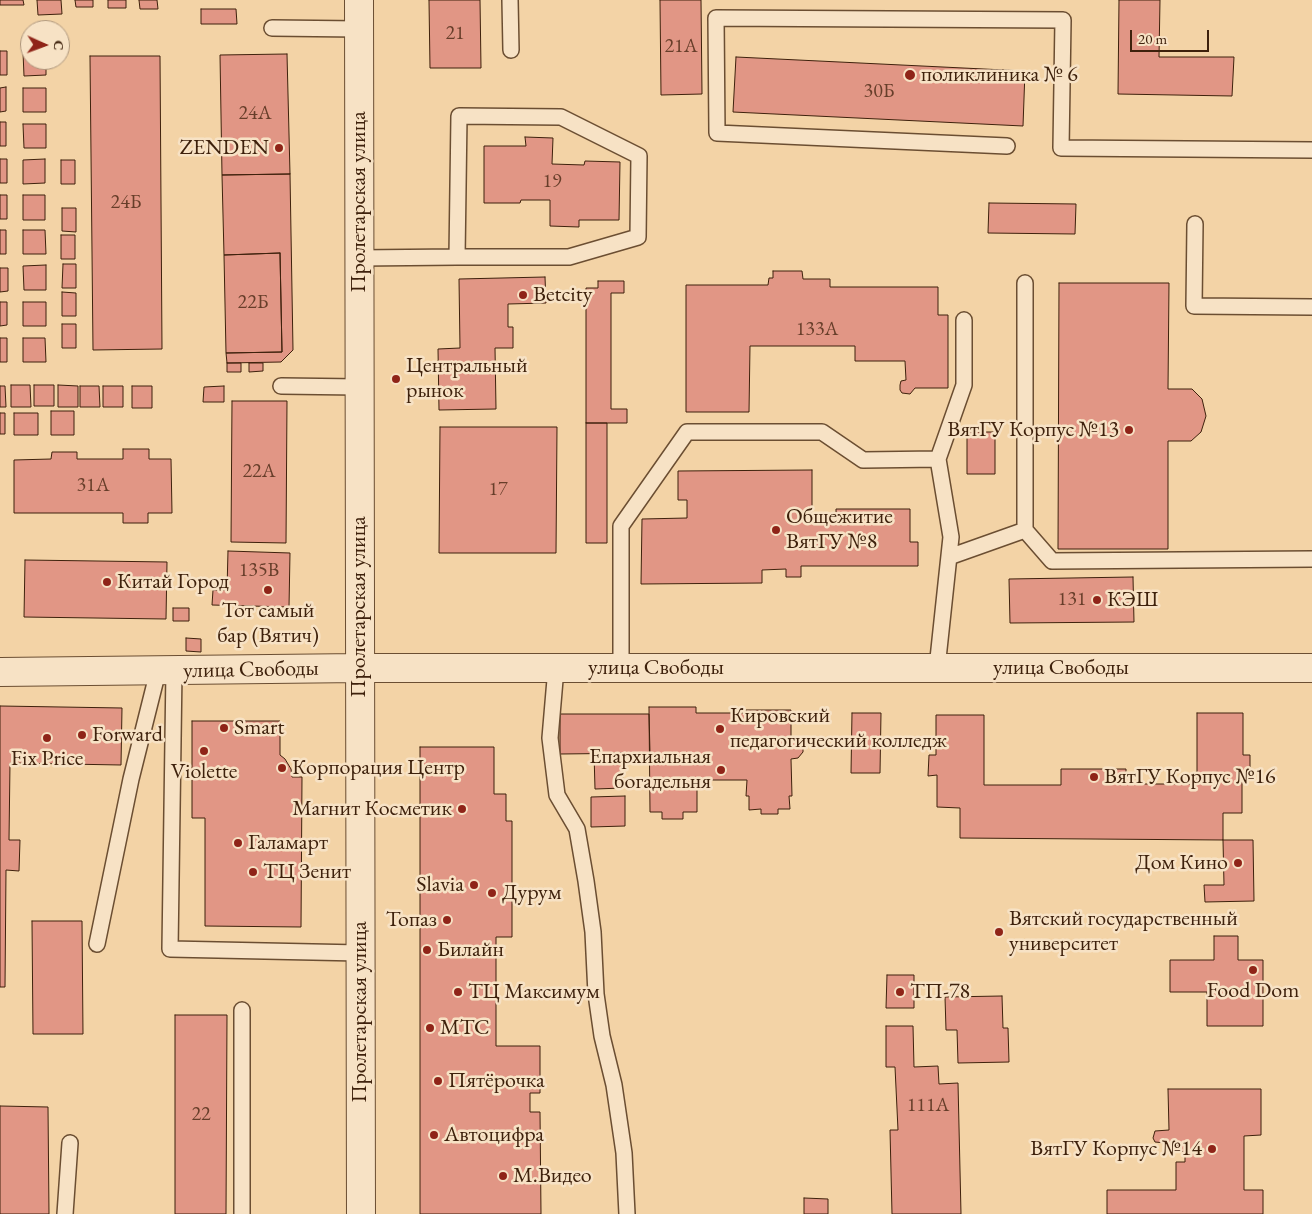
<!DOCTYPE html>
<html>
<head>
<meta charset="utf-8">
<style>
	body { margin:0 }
	#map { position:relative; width:1312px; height:1214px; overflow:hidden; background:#f3d3a6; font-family:"EB Garamond",serif }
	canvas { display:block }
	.north { position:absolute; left:20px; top:20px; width:50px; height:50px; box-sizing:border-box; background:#f7e2c5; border:1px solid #ad957b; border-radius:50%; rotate:92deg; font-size:14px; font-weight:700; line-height:20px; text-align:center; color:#3e210c }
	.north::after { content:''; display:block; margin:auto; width:18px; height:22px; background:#8f2418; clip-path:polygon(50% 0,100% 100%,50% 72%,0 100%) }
	.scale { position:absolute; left:1130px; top:30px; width:79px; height:22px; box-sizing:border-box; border:2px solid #3e210c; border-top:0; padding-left:6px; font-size:15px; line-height:18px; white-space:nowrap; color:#3e210c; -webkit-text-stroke:4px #f7e2c5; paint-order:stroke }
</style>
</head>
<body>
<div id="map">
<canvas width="1312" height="1214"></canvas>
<div class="north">С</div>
<div class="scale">20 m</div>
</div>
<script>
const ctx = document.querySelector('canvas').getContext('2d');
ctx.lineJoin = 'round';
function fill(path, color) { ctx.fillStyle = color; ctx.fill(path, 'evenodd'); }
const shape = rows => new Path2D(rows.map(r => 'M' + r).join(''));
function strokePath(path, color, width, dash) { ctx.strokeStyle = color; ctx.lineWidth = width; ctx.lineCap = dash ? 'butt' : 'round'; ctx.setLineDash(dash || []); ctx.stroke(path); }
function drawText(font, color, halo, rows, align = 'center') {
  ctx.font = font + ' "EB Garamond",serif'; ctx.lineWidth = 5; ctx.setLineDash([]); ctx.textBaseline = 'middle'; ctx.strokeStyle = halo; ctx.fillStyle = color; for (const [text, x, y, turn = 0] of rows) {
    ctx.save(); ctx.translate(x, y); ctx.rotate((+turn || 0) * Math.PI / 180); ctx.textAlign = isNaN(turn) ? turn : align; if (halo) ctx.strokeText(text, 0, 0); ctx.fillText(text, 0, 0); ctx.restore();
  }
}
const building = shape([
	[0,0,23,0,24,5,0,5,0,0],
	[37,0,61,0,62,14,38,15,37,0],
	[75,0,93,0,93,7,76,7,75,0],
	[108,0,126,0,126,8,108,8,108,0],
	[139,0,157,0,158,9,140,9,139,0],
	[429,0,480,0,481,68,430,68,429,0],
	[660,0,701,0,702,94,661,95,660,0],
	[1119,0,1160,0,1159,57,1234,57,1232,96,1118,94,1119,0],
	[201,9,236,9,237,24,201,24,201,9],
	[0,51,7,51,7,75,0,75,0,51],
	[23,52,30,52,30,60,46,60,46,75,24,76,23,52],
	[287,54,290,174,222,175,220,55,287,54],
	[90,56,160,56,162,349,93,350,90,56],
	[736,57,1025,71,1023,126,733,112,736,57],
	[6,87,6,111,0,112,0,88,6,87],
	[23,88,46,88,46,112,23,112,23,88],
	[0,122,6,122,6,146,0,146,0,122],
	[23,124,46,124,46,148,24,148,23,124],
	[525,137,553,138,552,164,584,165,585,161,620,162,619,220,579,220,579,227,550,226,550,200,521,200,520,203,484,203,484,146,526,146,525,137],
	[0,159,7,159,7,183,0,183,0,159],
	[45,159,45,183,23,184,23,160,45,159],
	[61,160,75,160,75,184,61,184,61,160],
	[290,174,293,350,281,362,227,363,226,353,282,352,280,253,224,255,222,175,290,174],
	[0,195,7,195,7,219,0,219,0,195],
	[23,195,45,195,45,220,23,220,23,195],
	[989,203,1076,204,1075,234,988,233,989,203],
	[62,208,76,208,76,232,62,231,62,208],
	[0,230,6,230,6,254,0,254,0,230],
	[23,230,45,230,46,254,23,254,23,230],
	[61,235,75,235,75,259,61,259,61,235],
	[280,253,282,352,226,353,224,255,280,253],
	[63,264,76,264,76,288,62,288,63,264],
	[46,265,46,290,24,290,23,266,46,265],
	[0,268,8,268,8,291,0,292,0,268],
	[773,271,802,271,803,279,830,279,830,287,938,287,938,315,948,315,948,388,915,388,910,394,902,393,900,390,900,385,901,381,906,380,905,361,855,361,855,346,750,346,749,412,686,412,686,285,768,285,769,278,773,278,773,271],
	[545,277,546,303,508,304,508,327,513,327,513,348,495,348,496,409,439,410,438,349,460,348,459,279,545,277],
	[598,281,624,281,624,293,611,293,611,409,627,409,627,423,586,423,586,288,598,288,598,281],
	[1059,283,1169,283,1168,389,1192,389,1202,399,1206,416,1201,432,1191,441,1168,441,1168,549,1058,549,1059,283],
	[62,292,76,293,76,316,62,316,62,292],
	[0,302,7,302,7,325,0,326,0,302],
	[23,302,46,302,46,326,23,326,23,302],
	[62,324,76,324,76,348,62,348,62,324],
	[0,338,7,338,7,362,0,362,0,338],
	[23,338,45,338,46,362,23,362,23,338],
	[227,363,241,363,241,372,227,372,227,363],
	[249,363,263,363,263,371,249,372,249,363],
	[11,385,30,385,31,407,11,407,11,385],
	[34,385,54,385,54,406,34,406,34,385],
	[58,385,78,386,78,407,58,407,58,385],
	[0,386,5,386,6,407,0,407,0,386],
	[80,386,99,386,100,407,80,407,80,386],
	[103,386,123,386,123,407,103,407,103,386],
	[132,386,152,386,152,408,132,408,132,386],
	[224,386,224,402,203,402,204,387,224,386],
	[232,401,287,401,286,543,231,542,232,401],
	[51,411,74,411,74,435,51,435,51,411],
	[0,413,5,413,5,434,0,434,0,413],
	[14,413,38,413,38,435,14,435,14,413],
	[586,423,607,423,607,543,586,543,586,423],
	[440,427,557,427,556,553,439,553,440,427],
	[967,432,995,432,995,474,967,474,967,432],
	[123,449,149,449,149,459,171,459,172,513,148,513,148,523,123,523,123,513,14,513,14,460,51,459,52,452,77,452,77,459,123,459,123,449],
	[812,470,812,517,836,517,836,509,910,509,910,542,918,542,918,566,801,566,801,577,786,577,786,569,762,570,762,583,641,584,642,519,687,518,687,500,678,500,678,471,812,470],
	[228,551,290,553,289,607,212,605,213,590,227,590,228,551],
	[25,560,167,562,166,619,24,617,25,560],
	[1133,577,1134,622,1010,623,1009,579,1133,577],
	[173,608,189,608,189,621,173,621,173,608],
	[186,638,201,639,201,652,186,651,186,638],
	[0,706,122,708,121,765,10,763,9,840,20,840,19,871,6,870,5,987,0,987,0,706],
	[649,707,696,707,696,713,747,713,746,710,791,710,791,737,797,739,803,744,803,752,798,758,791,759,792,796,789,796,790,809,778,809,778,814,761,814,761,809,749,810,749,796,746,796,747,780,697,780,697,812,683,812,683,819,662,819,662,812,650,812,649,707],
	[852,713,881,713,880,773,851,773,852,713],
	[1197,713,1243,713,1243,755,1250,755,1250,779,1242,779,1242,813,1223,813,1223,840,960,838,960,808,937,807,937,775,928,776,929,755,936,755,936,715,984,715,984,785,1061,785,1061,769,1126,769,1126,784,1197,784,1197,713],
	[560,714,649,714,650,753,560,754,560,714],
	[192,721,280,721,280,755,285,759,291,769,292,777,302,777,301,927,205,926,205,818,192,818,192,721],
	[420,747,494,747,494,794,506,794,506,821,512,821,512,937,496,937,496,1046,540,1046,540,1093,530,1093,530,1112,540,1112,541,1214,420,1214,420,747],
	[594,753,622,753,623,788,595,789,594,753],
	[625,796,625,826,591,827,591,797,625,796],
	[1223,840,1253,840,1254,901,1205,902,1204,885,1224,885,1223,840],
	[32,921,82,921,83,1034,33,1034,32,921],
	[1214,936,1238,936,1238,960,1263,960,1263,1026,1207,1026,1207,992,1170,992,1170,960,1214,960,1214,936],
	[887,975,914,975,914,1008,886,1008,887,975],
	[1002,996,1003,1028,1008,1028,1009,1062,958,1063,957,1030,946,1030,945,997,1002,996],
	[175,1015,227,1015,226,1214,175,1214,175,1015],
	[886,1026,913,1026,914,1067,938,1066,939,1084,958,1083,961,1214,892,1214,890,1130,898,1130,895,1067,886,1067,886,1026],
	[1168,1089,1261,1089,1261,1135,1244,1136,1244,1190,1263,1190,1263,1214,1107,1214,1107,1190,1176,1190,1176,1162,1185,1162,1185,1154,1176,1144,1155,1142,1153,1138,1155,1131,1169,1130,1168,1089],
	[0,1106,48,1107,49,1214,0,1214,0,1106],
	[804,1198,828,1199,828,1214,804,1214,804,1198]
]);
const lane = shape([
	[510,0,511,50],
	[272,28,359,29],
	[1007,146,717,133,716,18,1063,20,1061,148,1312,150],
	[1195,224,1194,306,1312,307],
	[359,258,457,257,459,116,561,117,639,156,638,237,569,257,457,257],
	[1025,283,1025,530,1052,561,1312,559],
	[281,386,359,387],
	[938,459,964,385,964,320],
	[949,557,1025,530],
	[556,668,550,738,557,795,577,829,586,881,593,932,596,994,602,1036,614,1085,624,1153,627,1214],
	[621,668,621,526,687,432,822,432,863,460,938,459,951,537,937,668],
	[174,670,170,949,360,953],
	[97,944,131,779,158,671],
	[65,1214,70,1143],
	[242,1214,242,1010]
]);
const street = shape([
	[359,0,361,1214],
	[0,672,359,668,1312,668]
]);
const markers = [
	[910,75,6,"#8f2418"],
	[279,148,5,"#8f2418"],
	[523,295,5,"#8f2418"],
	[396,379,5,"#8f2418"],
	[1129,430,5,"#8f2418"],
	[776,530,5,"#8f2418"],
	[107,582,5,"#8f2418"],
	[268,590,5,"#8f2418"],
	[1097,600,5,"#8f2418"],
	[224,728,5,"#8f2418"],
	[720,729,5,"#8f2418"],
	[82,735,5,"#8f2418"],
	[47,738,5,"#8f2418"],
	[204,751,5,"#8f2418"],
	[282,768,5,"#8f2418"],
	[721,770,5,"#8f2418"],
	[1094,777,5,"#8f2418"],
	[462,809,5,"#8f2418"],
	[238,843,5,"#8f2418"],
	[1238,863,5,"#8f2418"],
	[253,872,5,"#8f2418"],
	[474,885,5,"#8f2418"],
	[492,893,5,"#8f2418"],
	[447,920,5,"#8f2418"],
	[999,932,5,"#8f2418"],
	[427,950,5,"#8f2418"],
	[1253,970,5,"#8f2418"],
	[458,992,5,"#8f2418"],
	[900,992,5,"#8f2418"],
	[430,1028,5,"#8f2418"],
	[438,1081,5,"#8f2418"],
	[434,1135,5,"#8f2418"],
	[1212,1149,5,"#8f2418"],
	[503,1176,5,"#8f2418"]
];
const numberNames = [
	["21",455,34],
	["21А",681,47],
	["30Б",879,92],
	["24А",255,114],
	["19",552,182],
	["24Б",126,203],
	["22Б",253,303],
	["133А",817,330],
	["22А",259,472],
	["31А",93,486],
	["17",498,490],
	["135В",259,571],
	["131",1072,600],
	["111А",928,1106],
	["22",201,1115]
];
const poiNames = [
	["поликлиника № 6",921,75],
	["ZENDEN",269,148,"right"],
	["Betcity",533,295],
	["Центральный",406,366],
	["рынок",406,391],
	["ВятГУ Корпус №13",1119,430,"right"],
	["Общежитие",786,517],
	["ВятГУ №8",786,542],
	["Китай Город",117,582],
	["КЭШ",1107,600],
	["Тот самый",268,611,"center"],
	["бар (Вятич)",268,636,"center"],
	["Кировский",730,716],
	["педагогический колледж",730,741],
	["Smart",234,728],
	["Forward",92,735],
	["Епархиальная",711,757,"right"],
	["богадельня",711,782,"right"],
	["Fix Price",47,759,"center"],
	["Корпорация Центр",292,768],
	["Violette",204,772,"center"],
	["ВятГУ Корпус №16",1104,777],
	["Магнит Косметик",452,809,"right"],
	["Галамарт",248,843],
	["Дом Кино",1228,863,"right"],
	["ТЦ Зенит",263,872],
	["Slavia",464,885,"right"],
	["Дурум",502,893],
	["Вятский государственный",1009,919],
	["университет",1009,944],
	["Топаз",437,920,"right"],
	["Билайн",437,950],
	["Food Dom",1253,991,"center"],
	["ТЦ Максимум",468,992],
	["ТП-78",910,992],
	["МТС",440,1028],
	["Пятёрочка",448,1081],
	["Автоцифра",444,1135],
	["ВятГУ Корпус №14",1202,1149,"right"],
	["М.Видео",513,1176]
];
const streetNames = [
	["Пролетарская улица",359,202,-90],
	["Пролетарская улица",359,607,-90],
	["улица Свободы",656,668],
	["улица Свободы",1061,668],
	["улица Свободы",251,670,-1],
	["Пролетарская улица",360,1012,-90]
];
fill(building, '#e19685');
strokePath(building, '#3e210c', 1);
strokePath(lane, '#6b4e32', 18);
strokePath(street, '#6b4e32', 30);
strokePath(lane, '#f7e2c5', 15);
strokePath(street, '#f7e2c5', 28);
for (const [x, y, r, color] of markers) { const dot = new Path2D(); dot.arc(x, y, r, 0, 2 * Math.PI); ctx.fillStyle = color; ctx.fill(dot); strokePath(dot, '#f7e2c5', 2); }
drawText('20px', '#673e2a', null, numberNames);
drawText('22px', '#3e210c', '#f7e2c5', poiNames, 'left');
drawText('22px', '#3e210c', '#f7e2c5', streetNames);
</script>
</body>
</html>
